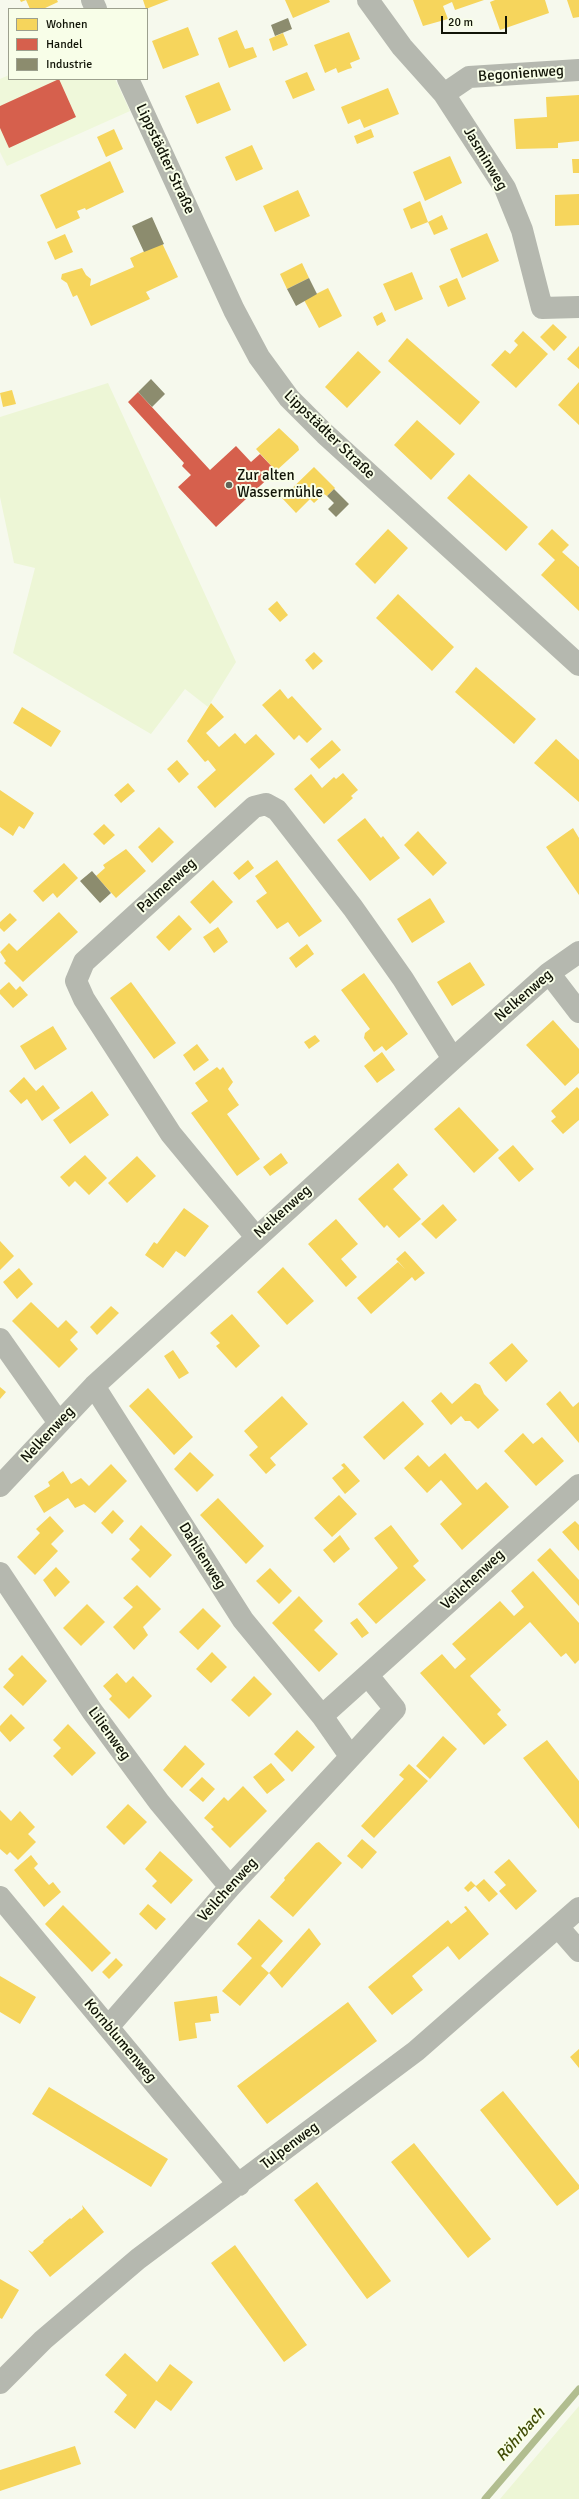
<!DOCTYPE html>
<html>
<head>
<meta charset="utf-8">
<style>
	body { margin:0 }
	#map { position:relative; width:579px; height:2499px; overflow:hidden; background:#f6f9ed; font-family:Signika,sans-serif }
	canvas { display:block }
	.legend { position:absolute; left:8px; top:8px; width:140px; height:72px; box-sizing:border-box; background:#f8fee8; border:1px solid #9ca08e; margin:0; padding:5px 7px; list-style:none; font-size:12px; color:#111407 }
	.legend li { display:flex; align-items:center; gap:8px; height:20px }
	.legend b { width:20px; border:1px solid #9ca08e }
	.scale { position:absolute; left:441px; top:16px; width:66px; height:18px; box-sizing:border-box; border:2px solid #111407; border-top:0; padding-left:5px; font-size:12px; line-height:14px; white-space:nowrap; color:#111407; -webkit-text-stroke:3px #f8fee8; paint-order:stroke }
</style>
</head>
<body>
<div id="map">
<canvas width="579" height="2499"></canvas>
<ul class="legend">
<li><b style="height:11px;background:#f6d55c"></b>Wohnen</li>
<li><b style="height:11px;background:#d6604d"></b>Handel</li>
<li><b style="height:11px;background:#8c8c6e"></b>Industrie</li>
</ul>
<div class="scale">20 m</div>
</div>
<script>
const ctx = document.querySelector('canvas').getContext('2d');
ctx.lineJoin = 'round';
function fill(path, color) { ctx.fillStyle = color; ctx.fill(path, 'evenodd'); }
const shape = rows => new Path2D(rows.map(r => 'M' + r).join(''));
function strokePath(path, color, width, dash) { ctx.strokeStyle = color; ctx.lineWidth = width; ctx.lineCap = dash ? 'butt' : 'round'; ctx.setLineDash(dash || []); ctx.stroke(path); }
function drawText(font, color, halo, rows, align = 'center') {
  ctx.font = font + ' Signika,sans-serif'; ctx.lineWidth = 4; ctx.setLineDash([]); ctx.textBaseline = 'middle'; ctx.strokeStyle = halo; ctx.fillStyle = color; for (const [text, x, y, turn = 0] of rows) {
    ctx.save(); ctx.translate(x, y); ctx.rotate((+turn || 0) * Math.PI / 180); ctx.textAlign = isNaN(turn) ? turn : align; if (halo) ctx.strokeText(text, 0, 0); ctx.fillText(text, 0, 0); ctx.restore();
  }
}
const built = shape([
	[9,75,9,79,115,79,130,111,7,166,0,152,0,79]
]);
const green = shape([
	[108,383,236,662,208,707,185,689,151,734,13,653,35,568,14,563,0,497,0,417],
	[579,2406,579,2499,500,2499]
]);
const homes = shape([
	[20,0,57,0,58,2,43,9,30,9,26,0,21,2],
	[143,0,169,0,146,9],
	[285,0,329,0,330,2,293,18],
	[413,0,484,0,455,10,452,2,443,6,448,19,423,26],
	[495,0,545,0,549,13,500,30,490,2],
	[567,0,579,0,579,17,573,18],
	[188,27,199,55,163,69,152,41],
	[237,30,245,49,253,47,257,57,229,68,218,38],
	[349,32,360,59,350,63,352,68,348,69,338,73,336,68,325,73,314,45],
	[283,33,288,45,273,51,269,39],
	[307,72,315,90,293,99,285,81],
	[219,82,231,110,197,124,185,96],
	[388,88,399,114,364,128,360,119,348,124,341,107],
	[579,95,579,141,558,143,558,148,516,149,514,119,547,117,546,97],
	[114,129,123,149,106,157,97,137],
	[371,129,374,137,357,144,354,136],
	[252,145,263,169,236,181,225,157],
	[450,156,462,183,425,201,413,172],
	[572,159,579,159,579,173,573,173],
	[110,161,124,192,86,210,85,208,77,211,80,218,56,229,40,195],
	[298,190,310,216,275,232,263,206],
	[579,194,579,225,555,226,555,195],
	[420,201,428,222,411,229,403,209],
	[442,215,448,229,434,235,428,222],
	[487,233,499,261,462,278,450,249],
	[65,234,73,252,55,260,47,242],
	[162,243,178,277,146,292,150,299,91,326,77,295,73,297,67,283,61,279,62,274,82,268,86,275,91,279,90,286,134,267,130,258],
	[302,263,309,278,287,289,280,274],
	[412,272,423,299,395,311,383,284],
	[457,278,466,299,448,307,439,286],
	[328,288,342,316,319,328,304,300],
	[382,312,386,321,377,326,373,317],
	[553,324,567,337,554,351,540,337],
	[523,331,548,354,516,388,491,365,505,350,510,354,518,345,514,341],
	[407,338,480,402,460,425,388,361],
	[579,346,579,369,567,359],
	[358,351,381,372,347,408,325,387],
	[579,382,579,425,558,405],
	[12,390,16,404,3,407,0,393],
	[417,420,455,454,431,480,394,445],
	[279,428,298,446,299,450,276,471,256,449],
	[314,467,335,488,327,496,324,494,314,503,310,499,296,513,282,498],
	[469,474,528,527,506,551,447,498],
	[388,529,408,548,375,584,355,564],
	[552,529,569,545,562,552,579,567,579,611,541,575,555,560,538,544],
	[398,594,454,647,432,671,376,618],
	[277,601,288,615,280,622,268,609],
	[314,652,323,661,313,670,305,660],
	[476,667,536,719,514,744,455,692],
	[280,689,288,699,292,696,322,729,307,743,299,735,294,740,262,705],
	[211,703,224,717,206,733,219,747,235,733,245,744,256,734,275,754,215,808,197,787,216,770,208,760,205,762,187,741],
	[22,707,61,731,51,747,13,723],
	[556,739,579,760,579,802,534,763],
	[332,740,341,750,319,769,310,759],
	[177,760,189,774,179,783,167,769],
	[343,773,358,790,351,796,353,798,324,824,294,789,311,774,322,788,334,777,336,779],
	[128,783,135,791,121,803,114,795],
	[0,790,34,813,24,829,19,826,13,836,0,827],
	[365,818,381,838,383,836,400,858,370,881,337,840],
	[104,824,115,835,104,845,93,834],
	[159,827,174,842,152,863,138,847],
	[573,828,579,838,579,895,546,847],
	[418,831,447,863,433,876,404,845],
	[126,849,146,871,116,898,96,876,105,868,103,865],
	[248,860,254,868,239,880,233,873],
	[277,860,322,921,299,937,288,922,277,929,256,901,267,893,255,876],
	[64,863,78,878,57,898,53,893,43,902,33,891],
	[213,880,233,902,210,924,190,902],
	[430,898,445,922,412,943,397,919],
	[59,912,78,932,23,982,4,963,6,961,0,952,9,943,17,951],
	[10,913,17,920,4,932,0,928,0,922],
	[179,915,192,929,169,951,156,937],
	[218,927,228,942,214,953,203,937],
	[307,944,314,954,296,968,289,958],
	[470,962,485,985,452,1006,437,982],
	[364,973,408,1034,386,1051,382,1046,374,1052,364,1038,365,1033,370,1029,341,990],
	[9,982,16,990,20,986,28,995,13,1008,0,994,0,990],
	[131,982,176,1043,154,1059,110,998],
	[553,1020,579,1049,579,1073,565,1086,526,1045],
	[53,1026,67,1049,35,1070,20,1046],
	[315,1035,320,1041,309,1049,304,1042],
	[197,1044,209,1060,194,1071,183,1055],
	[382,1052,395,1070,377,1083,364,1066],
	[217,1067,220,1070,223,1067,233,1082,228,1089,239,1105,227,1114,260,1159,237,1176,191,1113,208,1101,195,1083],
	[24,1077,36,1091,43,1085,60,1108,42,1121,27,1099,21,1104,9,1091],
	[577,1087,579,1089,579,1120,563,1134,551,1121,556,1117,551,1111],
	[92,1091,109,1115,70,1144,53,1120],
	[459,1107,499,1150,474,1173,434,1129],
	[513,1145,534,1169,519,1182,498,1158],
	[281,1153,288,1163,270,1176,263,1167],
	[85,1155,107,1178,89,1195,75,1181,69,1187,60,1177],
	[137,1156,156,1176,127,1203,108,1183],
	[398,1163,408,1175,393,1189,421,1219,399,1238,387,1225,384,1228,358,1199],
	[443,1204,457,1220,436,1239,421,1224],
	[184,1208,209,1226,185,1257,176,1251,163,1268,145,1255,154,1242,157,1244],
	[336,1219,358,1244,341,1259,357,1277,346,1287,308,1244],
	[0,1241,14,1256,0,1270],
	[405,1251,425,1273,415,1281,412,1277,371,1314,357,1298,398,1262,405,1269,396,1259],
	[283,1267,314,1301,287,1325,257,1292],
	[19,1268,33,1284,17,1299,3,1282],
	[31,1302,58,1328,66,1320,78,1332,70,1340,78,1349,59,1368,12,1321],
	[111,1306,119,1313,97,1335,90,1327],
	[232,1314,260,1346,236,1368,216,1346,220,1343,210,1333],
	[512,1343,528,1361,506,1382,489,1363],
	[173,1350,189,1373,179,1379,164,1356],
	[475,1383,480,1385,484,1394,499,1410,478,1429,470,1421,465,1421,461,1416,451,1425,431,1401,441,1392,452,1404],
	[0,1387,6,1392,0,1399],
	[148,1388,193,1437,174,1455,129,1406],
	[560,1391,573,1407,579,1402,579,1443,546,1404],
	[282,1396,308,1424,270,1458,276,1465,266,1474,249,1455,258,1447,244,1431],
	[403,1401,424,1424,384,1460,363,1437],
	[523,1433,533,1444,542,1437,564,1461,536,1486,504,1451],
	[190,1452,214,1475,197,1492,174,1469],
	[445,1453,477,1490,486,1482,509,1507,462,1550,440,1524,462,1504,441,1480,427,1493,404,1468,418,1455,429,1467],
	[344,1463,360,1481,345,1494,332,1478,344,1468,341,1465],
	[111,1464,127,1481,95,1513,84,1504,75,1508,68,1498,44,1513,34,1496,50,1486,48,1482,63,1471,71,1484,81,1478,89,1486],
	[339,1495,357,1514,332,1537,314,1518],
	[218,1498,264,1546,246,1564,200,1515],
	[113,1510,124,1521,112,1534,101,1523],
	[50,1516,64,1531,51,1544,58,1551,35,1575,17,1557,40,1533,36,1529],
	[575,1521,579,1525,579,1551,562,1532],
	[141,1525,172,1555,150,1578,131,1559,140,1550,129,1539],
	[391,1525,419,1561,413,1566,426,1580,376,1624,358,1604,398,1568,374,1538],
	[340,1535,350,1549,334,1563,323,1550],
	[550,1548,579,1580,579,1606,537,1560],
	[56,1567,70,1582,55,1597,43,1580],
	[270,1568,292,1591,279,1604,256,1581],
	[533,1571,579,1623,579,1660,575,1664,566,1653,561,1657,530,1622,470,1676,501,1710,497,1714,507,1725,484,1745,420,1673,442,1654,455,1669,466,1659,452,1644,500,1601,514,1616,524,1607,511,1591],
	[137,1585,161,1609,143,1627,148,1635,134,1650,113,1627,133,1607,123,1598],
	[299,1596,323,1621,314,1630,338,1654,319,1672,272,1623],
	[87,1604,105,1622,81,1646,63,1628],
	[203,1608,221,1626,198,1650,179,1632],
	[357,1618,369,1633,362,1638,350,1623],
	[212,1652,227,1667,211,1683,196,1669],
	[22,1655,47,1681,23,1706,3,1687,14,1675,8,1669],
	[117,1673,126,1683,133,1676,152,1696,129,1719,109,1699,112,1696,103,1686],
	[254,1676,272,1694,249,1717,231,1700],
	[11,1714,25,1728,10,1742,0,1731,0,1726],
	[68,1724,96,1753,72,1776,53,1756,61,1748,53,1740],
	[297,1730,315,1747,292,1772,274,1754],
	[443,1736,457,1749,430,1779,416,1766],
	[547,1740,579,1781,579,1829,523,1758],
	[185,1745,205,1764,182,1788,163,1770],
	[271,1763,285,1780,267,1794,253,1777],
	[409,1764,428,1781,374,1838,361,1826,404,1779,399,1775],
	[202,1777,215,1789,203,1802,189,1790],
	[243,1786,267,1811,230,1848,211,1829,214,1827,204,1818,224,1797,228,1801],
	[128,1804,147,1822,124,1845,106,1827],
	[0,1810,11,1821,20,1811,35,1827,28,1834,36,1842,18,1860,10,1852,7,1855,0,1849],
	[362,1839,377,1852,362,1869,347,1856],
	[319,1842,342,1863,293,1917,270,1897,285,1880,284,1878,316,1843],
	[160,1851,193,1880,171,1904,152,1886,157,1881,145,1869],
	[31,1855,38,1864,34,1868,49,1885,53,1882,61,1892,44,1907,14,1870],
	[509,1859,537,1891,516,1910,499,1891,506,1885,494,1872],
	[484,1879,498,1894,489,1902,475,1886,468,1892,464,1888,471,1881,476,1886],
	[148,1904,166,1919,156,1930,139,1914],
	[63,1905,111,1953,92,1972,45,1924],
	[466,1906,489,1934,459,1960,448,1946,412,1976,423,1990,392,2015,368,1987,448,1920,451,1924,467,1911,464,1907],
	[259,1919,283,1941,261,1966,269,1973,240,2006,222,1991,252,1958,237,1944],
	[309,1928,321,1944,282,1988,269,1973],
	[116,1958,123,1965,109,1979,102,1972],
	[0,1976,36,1997,20,2024,0,2012],
	[217,1996,219,2013,210,2014,211,2021,195,2023,197,2038,179,2041,174,2002],
	[348,2002,377,2041,267,2124,237,2086],
	[579,2049,579,2068,570,2057],
	[49,2087,168,2159,151,2187,32,2114],
	[503,2091,579,2185,579,2189,557,2206,480,2110],
	[414,2143,491,2239,468,2258,391,2162],
	[317,2182,391,2281,367,2299,294,2200],
	[82,2205,104,2232,50,2277,28,2250,32,2252,44,2242,43,2241,70,2218,71,2219,83,2209],
	[235,2245,307,2345,284,2362,211,2263],
	[0,2279,19,2290,2,2319,0,2318],
	[125,2353,157,2382,170,2364,193,2382,171,2411,156,2400,135,2429,114,2412,127,2395,105,2375],
	[75,2446,81,2464,0,2491,0,2470]
]);
const shops = shape([
	[59,79,76,117,9,148,0,128,0,106],
	[138,392,210,470,236,446,251,462,260,454,276,471,216,527,178,487,191,475,182,466,184,463,128,402]
]);
const industry = shape([
	[288,18,292,29,275,36,271,25],
	[152,217,164,244,144,252,132,226],
	[309,278,317,294,296,306,287,289],
	[151,379,165,394,152,407,138,392],
	[334,489,349,504,336,517,328,509,334,503,327,496],
	[92,871,111,893,100,903,80,881]
]);
const stream = shape([
	[485,2499,579,2389]
]);
const minor = shape([
	[92,0,96,9],
	[368,0,402,47,444,94,505,188,522,230,542,308,579,307],
	[128,79,234,310,259,357,289,398,325,434,579,665],
	[444,94,469,77,579,70],
	[549,973,579,1012],
	[256,1237,171,1134,84,999,76,981,84,962,254,807,266,804,277,810,353,908,403,979,453,1059],
	[0,1339,59,1423],
	[94,1386,243,1620,322,1716],
	[0,1486,94,1386,453,1059,549,973,579,952],
	[0,1573,92,1711,159,1802,230,1887],
	[350,1756,322,1716,579,1485],
	[0,1897,239,2185],
	[558,1927,579,1951],
	[109,2026,230,1887,395,1709,369,1677],
	[0,2383,43,2340,138,2259,416,2051,579,1908]
]);
const markers = [
	[229,485,4,"#616458"]
];
const streetNames = [
	["Begonienweg",521,74,-4],
	["Lippstädter Straße",165,159,65],
	["Jasminweg",485,159,59],
	["Lippstädter Straße",329,435,44],
	["Palmenweg",167,886,-42],
	["Nelkenweg",524,996,-41],
	["Nelkenweg",283,1212,-42],
	["Nelkenweg",48,1435,-47],
	["Dahlienweg",202,1556,58],
	["Veilchenweg",473,1580,-43],
	["Lilienweg",109,1734,54],
	["Veilchenweg",228,1890,-48],
	["Kornblumenweg",120,2041,50],
	["Tulpenweg",290,2146,-37]
];
const poiNames = [
	["Zur alten",237,476],
	["Wassermühle",237,493]
];
const waterNames = [
	["Röhrbach",521,2435,-49]
];
fill(built, '#eff8da');
fill(green, '#edf6d6');
fill(homes, '#f6d55c');
fill(shops, '#d6604d');
fill(industry, '#8c8c6e');
strokePath(stream, '#b1bd8f', 7);
strokePath(minor, '#b5b8af', 22);
for (const [x, y, r, color] of markers) { const dot = new Path2D(); dot.arc(x, y, r, 0, 2 * Math.PI); ctx.fillStyle = color; ctx.fill(dot); strokePath(dot, '#f8fee8', 1.5); }
drawText('15px', '#111407', '#f8fee8', streetNames);
drawText('15px', '#111407', '#f8fee8', poiNames, 'left');
drawText('italic 16px', '#414d06', '#f8fee8', waterNames);
</script>
</body>
</html>
